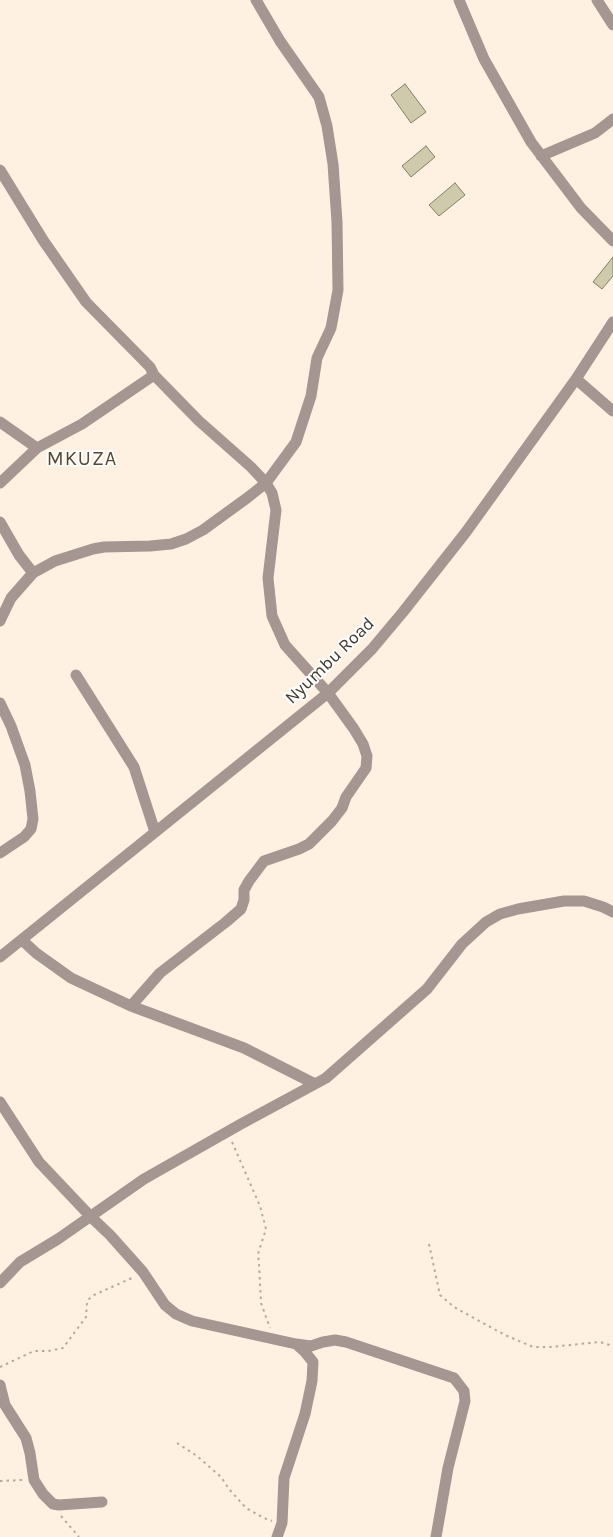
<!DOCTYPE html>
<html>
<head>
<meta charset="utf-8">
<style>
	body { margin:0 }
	canvas { display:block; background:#fff1e2 }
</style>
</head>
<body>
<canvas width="613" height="1537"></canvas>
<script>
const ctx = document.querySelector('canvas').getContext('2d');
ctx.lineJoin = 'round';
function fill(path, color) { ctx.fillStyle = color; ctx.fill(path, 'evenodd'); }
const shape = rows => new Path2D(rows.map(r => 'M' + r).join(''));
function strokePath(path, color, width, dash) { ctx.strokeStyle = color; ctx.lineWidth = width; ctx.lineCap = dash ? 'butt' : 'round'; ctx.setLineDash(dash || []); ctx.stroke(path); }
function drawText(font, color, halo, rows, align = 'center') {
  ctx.font = font + ' Karla,sans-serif'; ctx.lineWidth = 4; ctx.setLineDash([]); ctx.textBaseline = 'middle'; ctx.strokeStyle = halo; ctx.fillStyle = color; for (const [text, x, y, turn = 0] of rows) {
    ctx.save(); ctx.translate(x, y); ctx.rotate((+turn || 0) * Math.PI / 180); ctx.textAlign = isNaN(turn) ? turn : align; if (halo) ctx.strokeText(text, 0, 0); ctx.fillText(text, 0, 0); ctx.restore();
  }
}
const building = shape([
	[405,84,426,112,411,123,391,95,405,84],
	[426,146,435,157,411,177,402,166,426,146],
	[455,183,465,195,439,216,429,205,455,183],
	[613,257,613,276,602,289,593,282,613,257]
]);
const path = shape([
	[232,1142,260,1206,266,1229,258,1254,259,1264,261,1303,270,1328],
	[429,1244,440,1295,454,1307,472,1317,505,1335,533,1347,550,1347,600,1342,613,1346],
	[0,1367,34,1351,48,1351,63,1348,86,1317,87,1302,89,1299,94,1295,132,1278],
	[177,1443,197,1456,221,1477,229,1489,246,1508,264,1518,272,1521],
	[0,1481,22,1480],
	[61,1516,79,1537]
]);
const minor = shape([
	[459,0,484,59,531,142,581,208,613,241],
	[597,0,613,25],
	[541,156,595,133,613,119],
	[0,170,43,240,86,302,150,367,154,375,199,421,251,467,266,483,272,493,276,510,268,578,272,616,285,645,328,693,354,729,363,744,367,756,366,768,346,797,342,808,332,821,309,844,299,849,264,861,249,881,244,890,244,900,241,909,226,922,160,973,131,1006],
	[576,379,613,411],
	[0,422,37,448],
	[0,483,37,448,82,424,154,375],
	[0,522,19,555,33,573],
	[0,621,11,598,33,573,55,561,93,549,104,547,150,546,171,544,186,539,203,530,247,498,266,483,296,442,311,396,317,358,331,328,338,290,337,222,333,164,327,126,319,97,280,41,256,0],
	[76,675,134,767,155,832],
	[0,703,11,726,25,765,30,791,33,819,31,829,24,837,0,853],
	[22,940,36,953,71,978,131,1006,244,1048,315,1084,326,1078,427,989,462,944,486,922,500,914,518,909,564,901,584,901,603,907,613,912],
	[0,957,328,693,372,649,403,612,466,532,576,379,613,322],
	[0,1102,39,1162,91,1217,110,1235,143,1272,165,1305,176,1314,192,1321,296,1344,311,1346,323,1342,335,1340,346,1342,454,1378,464,1391,465,1401,448,1468,436,1537],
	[0,1283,20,1262,58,1239,144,1179,241,1124,315,1084],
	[0,1385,5,1405,26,1438,30,1453,34,1480,43,1494,53,1504,59,1505,102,1502],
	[277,1537,282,1523,284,1478,305,1414,312,1381,313,1362,305,1352,296,1344]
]);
const streetNames = [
	["Nyumbu Road",330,661,-44]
];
const quarterNames = [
	["MKUZA",82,459]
];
fill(building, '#cecaab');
strokePath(building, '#827f62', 1);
strokePath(path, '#b6aa9d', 2, [2.5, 4]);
strokePath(minor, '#a59691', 11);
drawText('18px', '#433a30', '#fff', streetNames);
ctx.letterSpacing = '1px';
drawText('20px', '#594731', '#fff', quarterNames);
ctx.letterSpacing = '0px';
</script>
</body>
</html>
